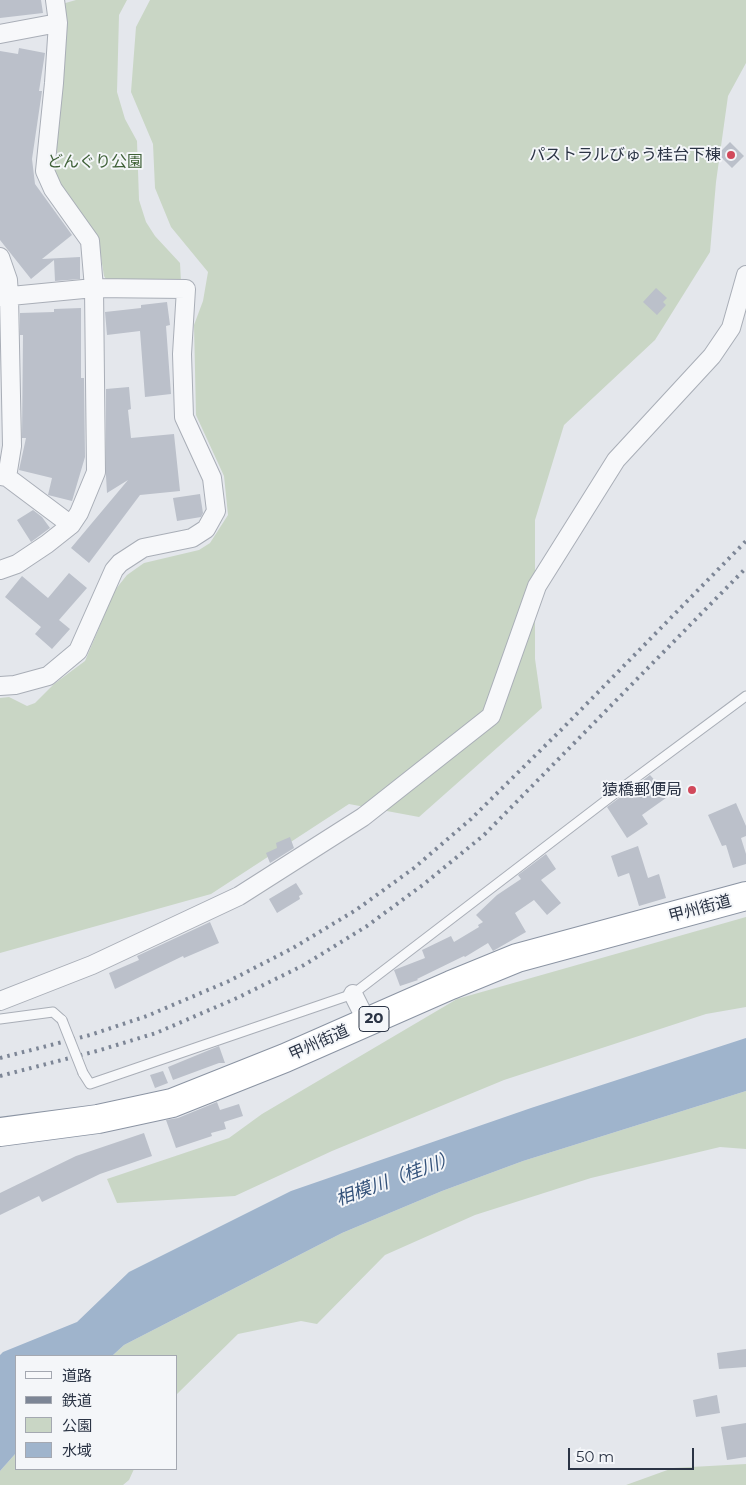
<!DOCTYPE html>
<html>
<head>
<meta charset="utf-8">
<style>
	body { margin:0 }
	#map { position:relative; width:746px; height:1485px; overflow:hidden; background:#e4e7ec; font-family:Montserrat,"Noto Sans JP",sans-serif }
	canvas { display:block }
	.legend { position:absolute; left:15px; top:1355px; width:162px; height:115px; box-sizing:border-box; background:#f4f6f9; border:1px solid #a4a8b1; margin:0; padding:6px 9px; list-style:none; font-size:15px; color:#2b3445 }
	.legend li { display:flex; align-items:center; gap:10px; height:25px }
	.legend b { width:25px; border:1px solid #a4a8b1 }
	.scale { position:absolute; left:568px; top:1448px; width:126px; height:22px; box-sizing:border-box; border:2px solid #2b3445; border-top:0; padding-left:6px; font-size:15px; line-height:18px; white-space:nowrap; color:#2b3445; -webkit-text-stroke:4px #f4f6f9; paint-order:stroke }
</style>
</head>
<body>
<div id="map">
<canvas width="746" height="1485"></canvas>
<ul class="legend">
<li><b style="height:6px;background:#f7f8fa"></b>道路</li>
<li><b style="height:6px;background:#7d8696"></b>鉄道</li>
<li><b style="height:14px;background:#c9d6c5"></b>公園</li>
<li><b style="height:14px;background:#9fb4cc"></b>水域</li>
</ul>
<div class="scale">50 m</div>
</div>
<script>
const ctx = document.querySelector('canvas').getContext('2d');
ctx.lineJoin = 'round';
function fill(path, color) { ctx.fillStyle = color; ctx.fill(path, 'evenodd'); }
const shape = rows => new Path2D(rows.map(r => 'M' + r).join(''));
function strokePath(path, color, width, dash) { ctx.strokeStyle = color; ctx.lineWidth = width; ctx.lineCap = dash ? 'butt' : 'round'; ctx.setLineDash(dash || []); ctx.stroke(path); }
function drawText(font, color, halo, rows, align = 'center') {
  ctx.font = font + ' Montserrat,"Noto Sans JP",sans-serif'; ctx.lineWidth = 4; ctx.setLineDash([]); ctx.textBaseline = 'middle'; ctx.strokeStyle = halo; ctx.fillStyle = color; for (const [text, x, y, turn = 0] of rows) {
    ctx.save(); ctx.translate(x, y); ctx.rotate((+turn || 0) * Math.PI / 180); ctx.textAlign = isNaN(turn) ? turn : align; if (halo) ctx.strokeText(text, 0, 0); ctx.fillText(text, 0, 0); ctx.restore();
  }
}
const green = shape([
	[76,0,127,0,119,15,117,92,125,119,137,141,139,200,146,222,155,236,180,263,181,282,107,281,104,276,99,244,94,232,54,178,54,154,62,4],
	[150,0,746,0,746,63,728,96,716,182,710,252,655,340,564,425,535,520,535,659,542,708,419,817,349,804,211,894,0,953,0,698,9,697,27,706,35,703,54,684,85,661,115,590,127,575,144,563,199,550,210,543,228,515,224,476,196,415,194,325,203,301,208,272,171,227,155,188,153,144,131,92,136,27],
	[746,917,746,1007,706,1014,504,1080,332,1151,235,1196,117,1203,107,1179,229,1138,262,1114,457,999],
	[746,1091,746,1149,720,1147,591,1178,475,1215,385,1255,317,1324,301,1321,238,1334,176,1395,176,1356,112,1356,124,1345,342,1233,442,1191,523,1161],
	[16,1453,16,1469,134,1469,129,1480,123,1485,0,1485,0,1471],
	[746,1464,746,1485,626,1485,673,1468]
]);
const water = shape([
	[746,1038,746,1091,523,1161,442,1191,342,1233,124,1345,112,1356,16,1356,16,1453,0,1471,0,1355,3,1352,77,1322,129,1272,291,1191,531,1108]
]);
const building = shape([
	[0,0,41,0,43,13,0,18],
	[19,48,45,53,39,91,42,91,32,159,35,184,72,235,42,259,80,257,80,279,55,281,54,260,31,279,0,240,0,51,18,54],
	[730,142,744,156,732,168,718,154],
	[656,288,667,298,663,302,666,305,657,315,643,302],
	[167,302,170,325,166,326,171,394,145,397,140,331,107,335,105,312,141,308,141,305],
	[81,308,81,378,84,378,85,457,72,501,48,495,52,478,19,470,26,438,22,438,23,335,20,335,20,313,54,312,54,309],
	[129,387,131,409,128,410,131,438,174,434,180,491,140,495,89,563,71,548,128,480,107,493,106,476,106,389],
	[200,494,203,513,201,517,177,521,173,498],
	[33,510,42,517,50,528,31,542,17,520],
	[69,573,87,588,59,620,70,629,52,649,35,634,41,627,5,597,22,576,48,598],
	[650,775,660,786,665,782,673,793,642,815,648,824,627,838,607,807],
	[736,803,746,826,746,836,741,838,746,854,746,864,733,868,726,845,722,846,708,815],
	[290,837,294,848,270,863,266,853,277,848,276,843],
	[638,846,648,878,659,874,666,898,639,906,629,873,618,877,611,856],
	[546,854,556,869,541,880,561,903,547,915,534,900,515,913,526,932,493,951,488,943,465,957,464,956,417,979,418,980,400,986,394,970,425,958,422,950,451,936,454,942,479,927,478,925,483,922,476,915,497,895,521,879,518,875],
	[296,883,303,894,299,896,300,899,277,913,269,899],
	[210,922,219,943,184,958,183,956,115,989,109,973,139,960,137,956],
	[219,1046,225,1063,219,1063,173,1080,168,1067],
	[163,1071,168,1083,155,1088,150,1075],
	[217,1102,220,1110,239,1104,243,1116,224,1122,226,1129,211,1133,212,1136,176,1148,166,1120,178,1118],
	[144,1133,152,1156,100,1174,42,1202,39,1196,0,1215,0,1193,76,1156],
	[746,1349,746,1367,719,1369,717,1353],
	[717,1395,720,1413,696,1417,693,1400],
	[746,1423,746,1457,727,1460,721,1427]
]);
const service = shape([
	[0,1019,53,1012,62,1020],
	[83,1073,90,1084,353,994,630,782,746,696]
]);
const minor = shape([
	[0,34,58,23],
	[0,257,8,280,9,296,12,446,7,477,0,476],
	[0,297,94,288,186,289,182,354,184,417,212,478,216,511,206,529,192,538,143,548,120,563,114,570,78,651,48,676,15,685,0,686],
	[7,477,71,525],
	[0,570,17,564,47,544,71,525,79,513,96,472,94,288,90,241,53,189,45,171,54,83,58,23,55,0],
	[353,994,367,1022],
	[0,1001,92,965,239,896,363,817,491,716,537,586,616,460,712,356,731,328,746,275]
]);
const trunk = shape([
	[0,1132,98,1119,172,1103,285,1058,451,985,517,958,746,896]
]);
const rail = shape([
	[0,1058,90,1035,147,1016,229,981,293,948,356,910,414,868,471,819,565,726,746,541],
	[0,1076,97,1051,156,1033,237,998,304,965,367,926,424,884,484,835,746,568]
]);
const serviceBridge = shape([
	[62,1020,83,1073]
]);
const markers = [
	[731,155,5,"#d1495b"],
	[692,790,5,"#d1495b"]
];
const shields = [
	[374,1019,30]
];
const shieldNames = [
	["20",374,1019]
];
const poiNames = [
	["パストラルびゅう桂台下棟",721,155],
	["猿橋郵便局",682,790]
];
const parkNames = [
	["どんぐり公園",95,162]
];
const streetNames = [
	["甲州街道",700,909,-15],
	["甲州街道",319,1043,-24]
];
const waterNames = [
	["相模川（桂川）",396,1179,-20]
];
fill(green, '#c9d6c5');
fill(water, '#9fb4cc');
fill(building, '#bbc0ca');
strokePath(service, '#a9aeb7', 11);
strokePath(minor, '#a9aeb7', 20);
strokePath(trunk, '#8b94a3', 30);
strokePath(service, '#f7f8fa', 9);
strokePath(minor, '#f7f8fa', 18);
strokePath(trunk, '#fff', 28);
strokePath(rail, '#7d8696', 4, [2.5, 5]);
strokePath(serviceBridge, '#a9aeb7', 11, []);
strokePath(serviceBridge, '#f7f8fa', 9);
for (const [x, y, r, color] of markers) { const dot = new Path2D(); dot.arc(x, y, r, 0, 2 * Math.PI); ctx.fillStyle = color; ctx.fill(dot); strokePath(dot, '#f4f6f9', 2); }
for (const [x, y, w] of shields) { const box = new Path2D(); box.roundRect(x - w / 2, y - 12.5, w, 25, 4); ctx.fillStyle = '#f4f6f9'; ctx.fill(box); strokePath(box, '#2b3445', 1); }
drawText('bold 15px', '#2b3445', null, shieldNames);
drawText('16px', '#2b3445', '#f4f6f9', poiNames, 'right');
drawText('16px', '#3f6138', '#f4f6f9', parkNames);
drawText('16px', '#2b3445', '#f4f6f9', streetNames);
drawText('italic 18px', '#34527a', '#f4f6f9', waterNames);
</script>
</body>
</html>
